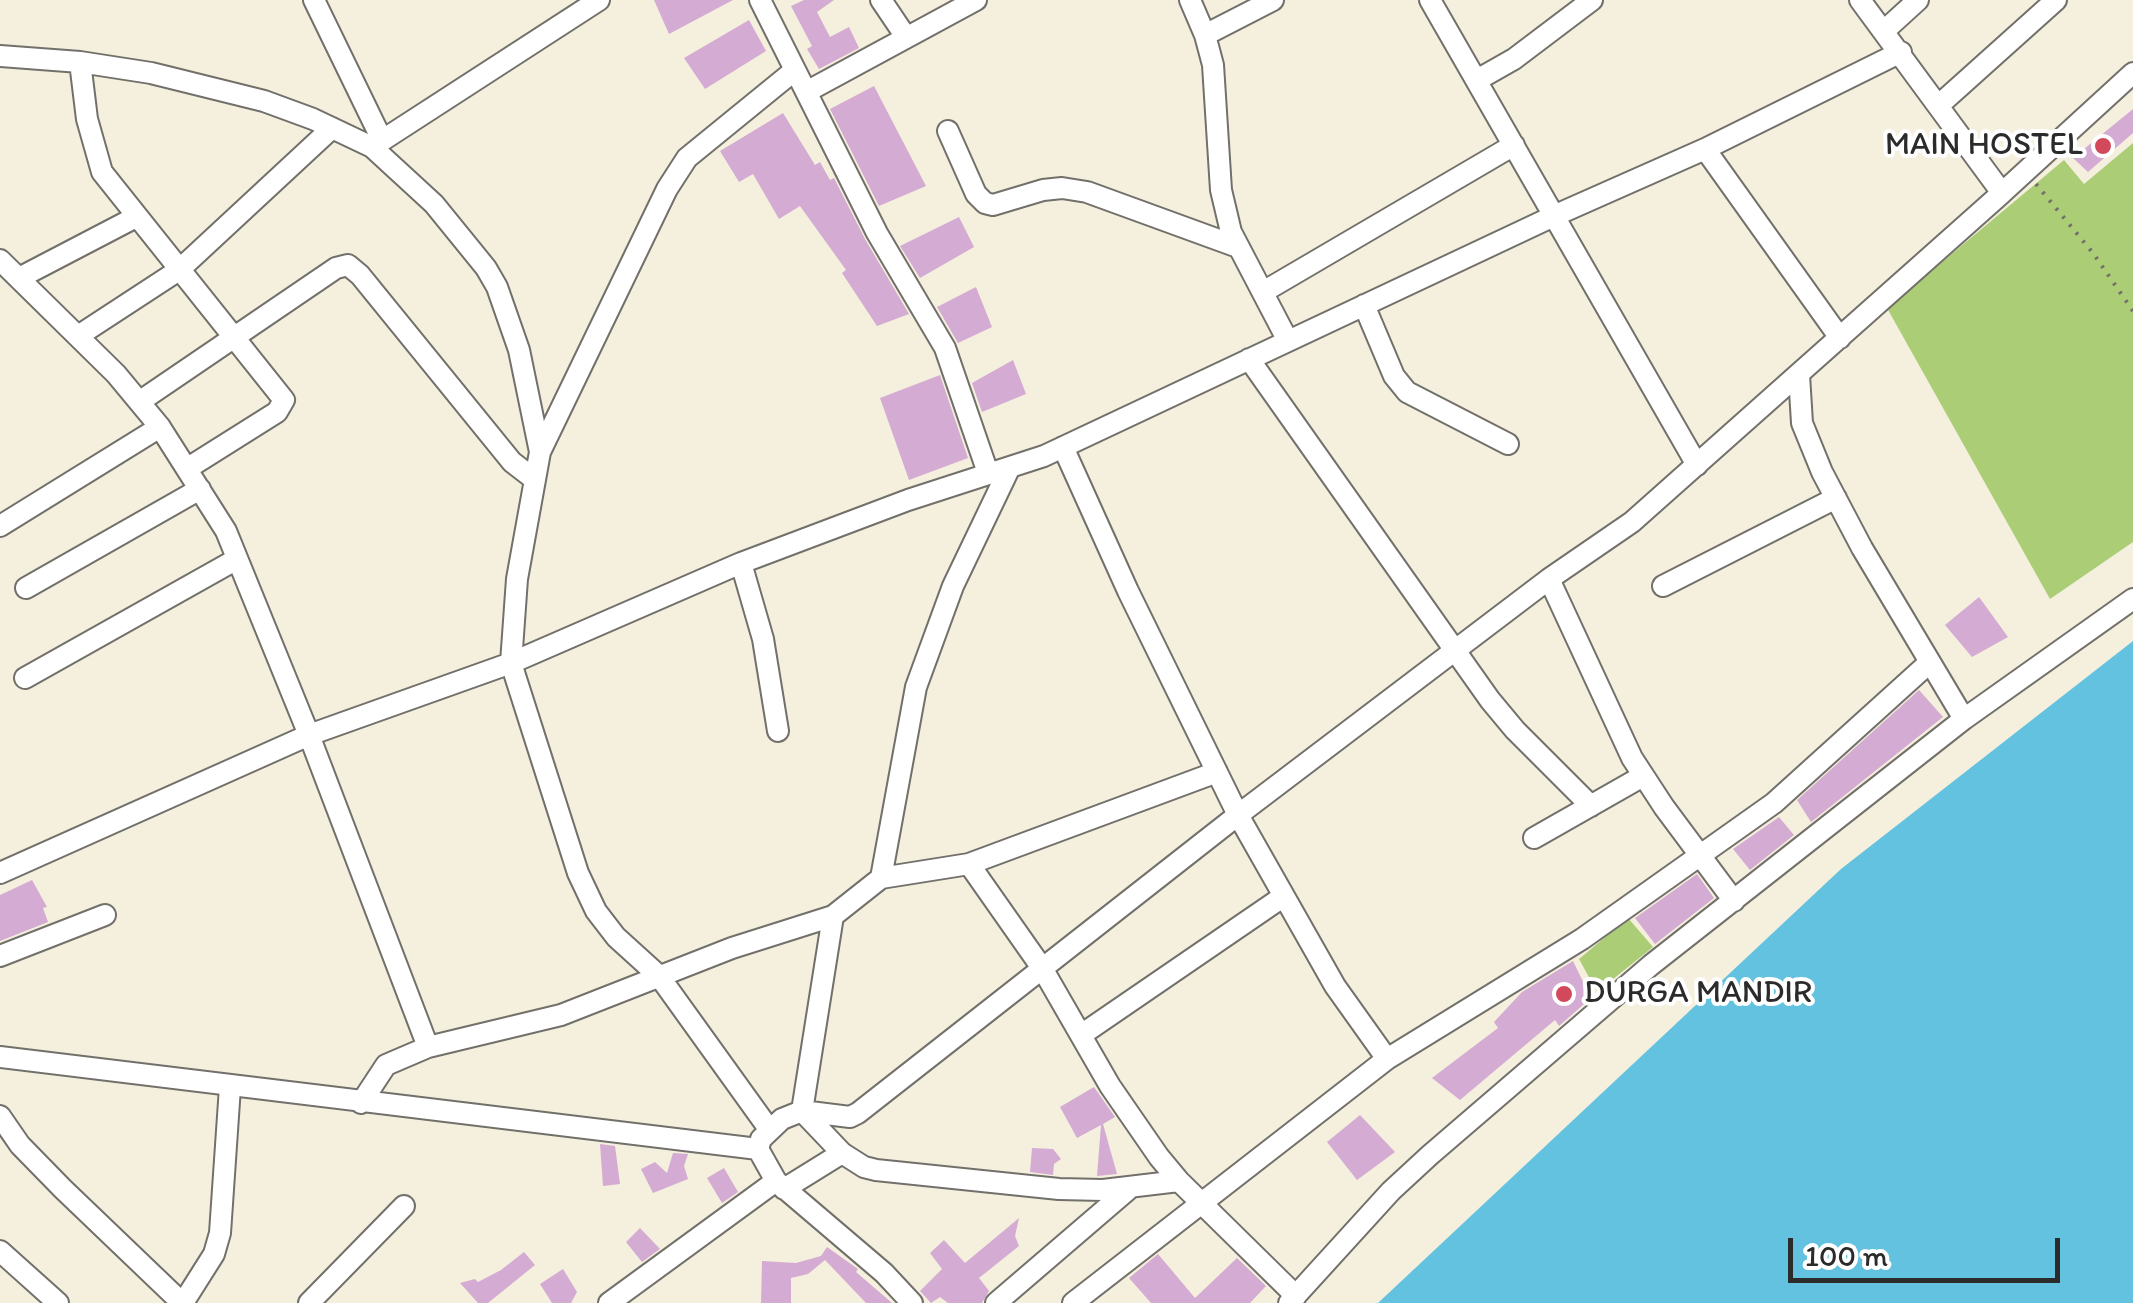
<!DOCTYPE html>
<html>
<head>
<meta charset="utf-8">
<style>
	body { margin:0 }
	#map { position:relative; width:2133px; height:1303px; overflow:hidden; background:#f5efde; font-family:Itim,sans-serif }
	canvas { display:block }
	.scale { position:absolute; left:1788px; top:1238px; width:272px; height:45px; box-sizing:border-box; border:5px solid #2b2b2b; border-top:0; padding-left:12px; font-size:30px; line-height:35px; white-space:nowrap; color:#2b2b2b; -webkit-text-stroke:8px #fff; paint-order:stroke }
</style>
</head>
<body>
<div id="map">
<canvas width="2133" height="1303"></canvas>
<div class="scale">100 m</div>
</div>
<script>
const ctx = document.querySelector('canvas').getContext('2d');
ctx.lineJoin = 'round';
function fill(path, color) { ctx.fillStyle = color; ctx.fill(path, 'evenodd'); }
const shape = rows => new Path2D(rows.map(r => 'M' + r).join(''));
function strokePath(path, color, width, dash) { ctx.strokeStyle = color; ctx.lineWidth = width; ctx.lineCap = dash ? 'butt' : 'round'; ctx.setLineDash(dash || []); ctx.stroke(path); }
function drawText(font, color, halo, rows, align = 'center') {
  ctx.font = font + ' Itim,sans-serif'; ctx.lineWidth = 8; ctx.setLineDash([]); ctx.textBaseline = 'middle'; ctx.strokeStyle = halo; ctx.fillStyle = color; for (const [text, x, y, turn = 0] of rows) {
    ctx.save(); ctx.translate(x, y); ctx.rotate((+turn || 0) * Math.PI / 180); ctx.textAlign = isNaN(turn) ? turn : align; if (halo) ctx.strokeText(text, 0, 0); ctx.fillText(text, 0, 0); ctx.restore();
  }
}
const green = shape([
	[2133,143,2133,542,2050,599,1887,308,2064,160,2084,184],
	[1628,918,1653,947,1597,992,1579,959]
]);
const water = shape([
	[2133,641,2133,1303,1378,1303,1841,869]
]);
const building = shape([
	[654,0,733,0,669,34],
	[804,0,834,0,817,12,830,37,849,27,859,48,819,69,807,49,812,46,791,6],
	[749,20,766,51,705,89,684,58],
	[874,86,926,186,879,206,830,109],
	[2133,109,2133,133,2088,172,2073,158],
	[783,113,815,165,820,162,830,180,834,178,865,239,909,314,877,326,842,273,846,270,800,206,779,219,753,174,739,182,720,151],
	[959,217,974,247,920,278,900,246],
	[976,287,992,327,958,343,937,307],
	[1013,360,1026,394,982,412,972,383],
	[940,375,968,458,909,480,880,398],
	[1979,597,2008,637,1972,657,1945,625],
	[1919,690,1943,717,1811,822,1797,800],
	[1779,817,1794,835,1750,870,1733,849],
	[1697,874,1714,898,1655,944,1635,918],
	[32,880,47,907,43,908,48,922,0,941,0,895],
	[1573,961,1591,998,1559,1026,1555,1020,1460,1100,1432,1078,1498,1028,1494,1022,1522,992],
	[1094,1087,1115,1117,1103,1124,1117,1174,1097,1176,1101,1125,1077,1138,1060,1107],
	[1360,1115,1395,1152,1357,1180,1327,1142],
	[600,1144,615,1146,620,1184,603,1186],
	[1032,1148,1053,1149,1061,1159,1054,1164,1053,1175,1030,1172],
	[673,1153,688,1154,684,1166,688,1179,653,1193,641,1169,655,1162,667,1173],
	[724,1168,738,1192,722,1203,707,1178],
	[1019,1218,1015,1236,1019,1246,979,1278,989,1291,982,1303,948,1303,940,1297,931,1303,920,1291,942,1269,930,1253,944,1240,965,1263],
	[640,1228,660,1249,642,1262,626,1242],
	[827,1247,858,1269,856,1272,892,1303,866,1303,825,1260,808,1274,791,1278,791,1303,761,1303,762,1261,796,1263,821,1256],
	[524,1252,535,1265,488,1303,478,1303,460,1283,475,1279,478,1282,501,1270],
	[1158,1254,1195,1298,1237,1258,1266,1286,1250,1303,1151,1303,1129,1278],
	[563,1269,577,1292,571,1303,552,1303,540,1284]
]);
const path = shape([
	[2036,184,2093,253,2133,311]
]);
const minor = shape([
	[314,0,382,140],
	[760,0,877,233,945,348,988,473],
	[881,0,906,37],
	[1190,0,1205,35,1213,65,1221,190,1231,232,1288,341],
	[1430,0,1697,465],
	[1860,0,2002,193,2133,73],
	[1884,31,1918,0],
	[1205,35,1273,0],
	[0,56,80,62,151,73,264,101,313,119,372,147,434,204,486,268,497,287,519,350,540,452,517,579,511,663,578,873,596,911,616,937,659,976,769,1129],
	[80,62,87,119,102,172,284,400,277,412,188,468],
	[1477,80,1514,59,1592,0],
	[808,91,976,0],
	[1939,105,2056,0],
	[948,131,976,194,985,203,993,205,1043,190,1062,188,1087,192,1238,247],
	[372,147,599,0],
	[1705,149,1840,338],
	[0,260,116,374,160,427,226,531,309,735,428,1047,386,1065,361,1103],
	[19,278,136,217],
	[1263,292,1514,145],
	[1364,305,1394,376,1407,392,1508,444],
	[78,336,179,270,332,128],
	[1249,359,1490,700,1515,730,1591,806],
	[1799,375,1802,423,1822,472,1862,548,1964,719],
	[139,402,336,268,348,265,360,275,512,462,534,479],
	[1063,447,1128,591,1238,815,1549,579,1632,522,2002,193],
	[540,452,667,189,687,158,795,70],
	[1010,467,953,586,916,687,881,878,833,916,802,1111,842,1153,864,1167,876,1170,1059,1189,1103,1190,1179,1181],
	[0,526,160,427],
	[741,563,763,639,778,731],
	[1549,579,1632,758,1664,807,1734,901],
	[1663,586,1836,498],
	[26,588,200,489],
	[25,678,237,559],
	[1534,838,1643,776],
	[969,864,1217,772],
	[0,873,309,735,511,663,741,563,908,500,1044,456,1556,215,1705,149,1901,52],
	[881,878,969,864,1042,968,1110,1086,1159,1157,1179,1181,1296,1296],
	[0,956,105,915],
	[1081,1035,1284,896],
	[428,1047,561,1015,732,948,833,916],
	[0,1057,758,1149],
	[0,1116,20,1145,63,1189,182,1303],
	[776,1181,884,1273,912,1303],
	[784,1189,842,1153],
	[0,1251,58,1303],
	[183,1303,214,1254,220,1233,230,1087],
	[309,1303,404,1206],
	[609,1303,776,1181,758,1149,761,1139,782,1119,802,1111,850,1117,858,1113,1238,815,1335,986,1387,1059],
	[996,1303,1130,1188],
	[1073,1303,1387,1059,1582,939,1774,803,1930,662],
	[1289,1303,1391,1191,1430,1155,1651,965,1964,719,2133,599]
]);
const markers = [
	[2103,146,10,"#d1495b"],
	[1564,994,10,"#d1495b"]
];
const poiNames = [
	["MAIN HOSTEL",2083,146],
	["DURGA MANDIR",1584,994,"left"]
];
fill(green, '#aacd76');
fill(water, '#62c2e0');
fill(building, '#d4abd2');
strokePath(minor, '#72706a', 24);
strokePath(path, '#72706a', 4, [2.5, 8]);
strokePath(minor, '#fff', 20);
for (const [x, y, r, color] of markers) { const dot = new Path2D(); dot.arc(x, y, r, 0, 2 * Math.PI); ctx.fillStyle = color; ctx.fill(dot); strokePath(dot, '#fff', 4); }
drawText('32px', '#2b2b2b', '#fff', poiNames, 'right');
</script>
</body>
</html>
